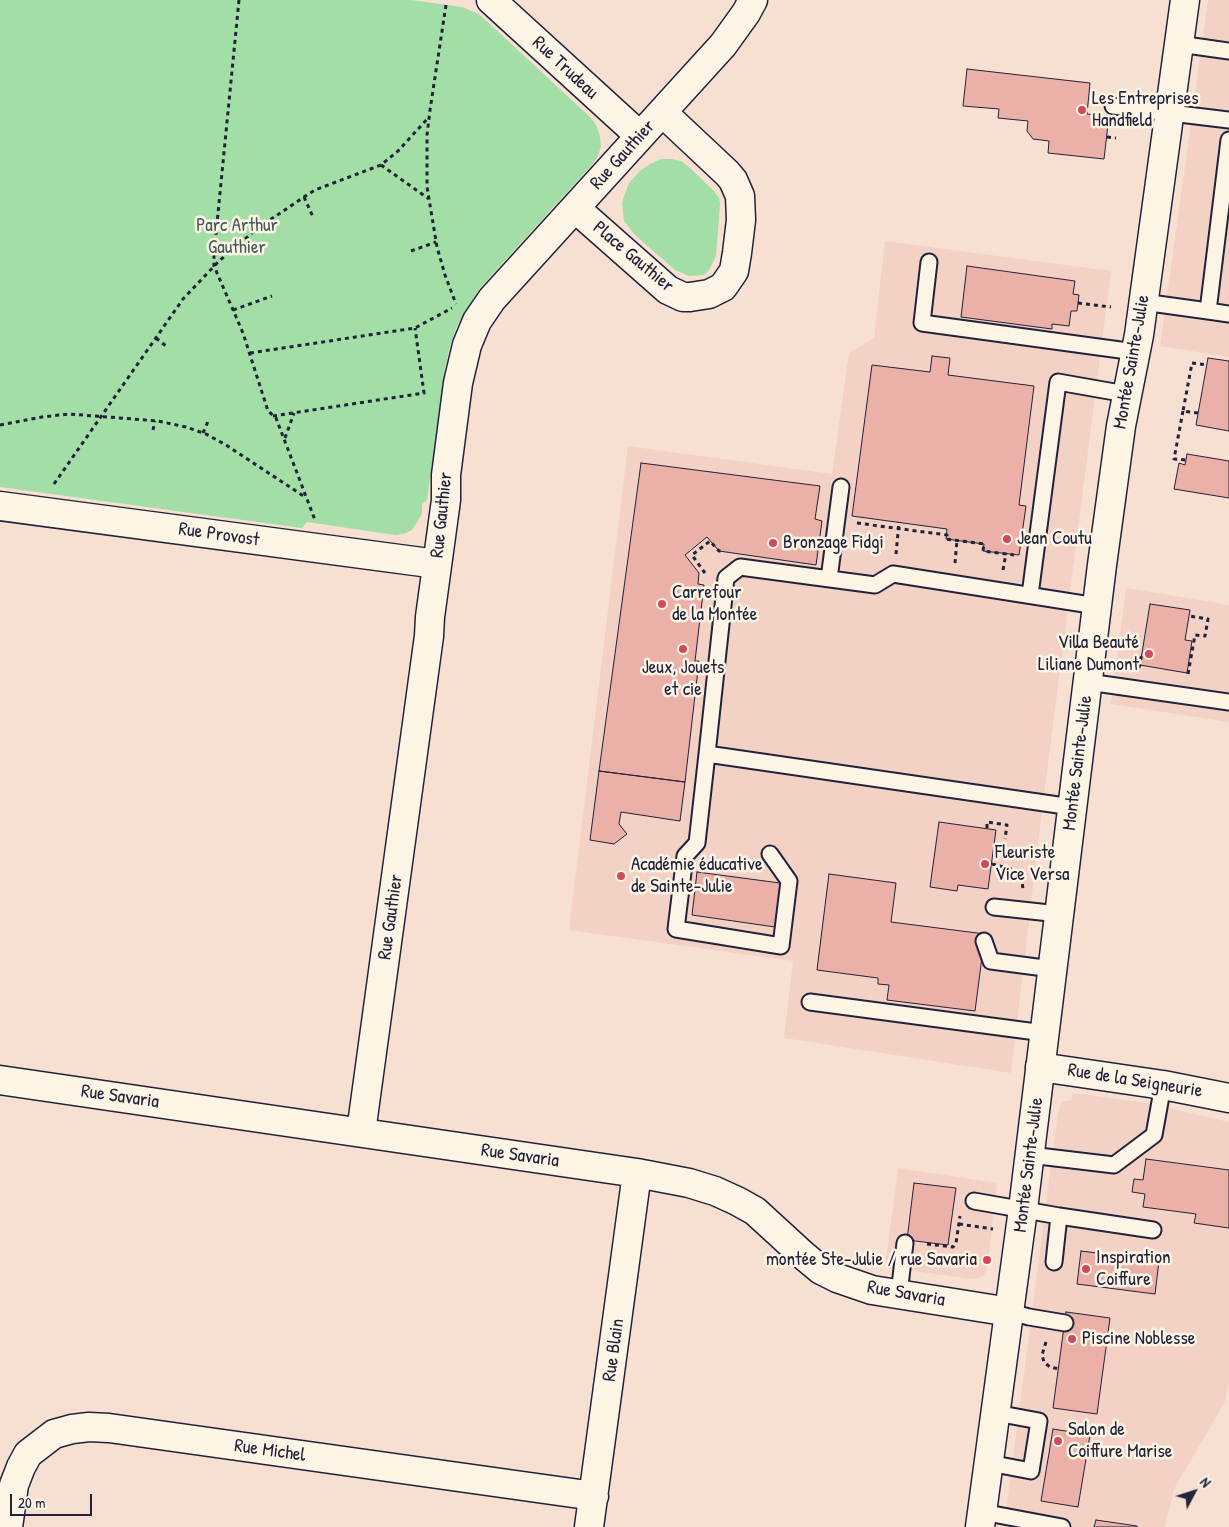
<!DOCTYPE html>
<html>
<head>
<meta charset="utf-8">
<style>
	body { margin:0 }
	#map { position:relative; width:1229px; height:1527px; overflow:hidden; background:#f7e0d2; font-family:"Patrick Hand",sans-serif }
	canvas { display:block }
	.north { position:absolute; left:1169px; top:1467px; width:50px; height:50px; -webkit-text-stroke:4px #fcf5e5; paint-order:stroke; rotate:50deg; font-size:14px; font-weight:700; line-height:20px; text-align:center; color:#22223b }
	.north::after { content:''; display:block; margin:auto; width:18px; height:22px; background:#22223b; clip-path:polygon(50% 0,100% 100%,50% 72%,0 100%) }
	.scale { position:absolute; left:10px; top:1494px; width:82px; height:22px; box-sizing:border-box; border:2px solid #22223b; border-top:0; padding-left:6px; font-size:15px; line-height:18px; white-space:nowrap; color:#22223b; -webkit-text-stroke:4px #fcf5e5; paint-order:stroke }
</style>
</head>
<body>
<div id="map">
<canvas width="1229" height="1527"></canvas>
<div class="north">N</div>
<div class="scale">20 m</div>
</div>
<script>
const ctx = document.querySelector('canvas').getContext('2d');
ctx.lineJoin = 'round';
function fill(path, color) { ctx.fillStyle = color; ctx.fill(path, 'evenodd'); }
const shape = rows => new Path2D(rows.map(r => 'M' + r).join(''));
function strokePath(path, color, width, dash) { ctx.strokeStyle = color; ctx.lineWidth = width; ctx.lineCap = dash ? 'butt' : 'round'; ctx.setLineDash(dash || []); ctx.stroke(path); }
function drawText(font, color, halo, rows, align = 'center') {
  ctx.font = font + ' "Patrick Hand",sans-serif'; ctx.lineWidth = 5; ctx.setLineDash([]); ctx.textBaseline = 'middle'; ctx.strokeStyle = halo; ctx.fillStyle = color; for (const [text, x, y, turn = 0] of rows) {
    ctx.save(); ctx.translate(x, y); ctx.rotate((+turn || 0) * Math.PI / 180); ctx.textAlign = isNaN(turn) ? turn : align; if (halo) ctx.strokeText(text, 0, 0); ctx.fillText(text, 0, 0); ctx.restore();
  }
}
const built = shape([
	[1208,0,1229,0,1229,357,1160,346],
	[885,241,1111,271,1041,819,1011,1073,784,1038,793,961,569,930,628,446,832,474,849,353,874,338],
	[1126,588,1229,605,1229,722,1111,704],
	[1073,1093,1147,1103,1229,1122,1229,1383,1225,1402,1174,1489,1165,1527,1004,1527,1058,1112,1062,1102,1071,1100],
	[898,1168,997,1183,987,1269,984,1275,979,1278,972,1279,885,1267]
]);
const green = shape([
	[0,0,411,0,462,7,479,14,591,118,597,127,600,137,601,147,597,158,590,167,479,289,457,326,450,346,445,369,427,500,422,504,422,514,412,530,403,534,395,535,307,522,302,528,0,487],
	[661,159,671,159,681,161,690,168,714,191,719,198,720,204,716,256,709,270,704,275,689,276,675,270,635,235,624,221,622,202,629,183,640,171,650,164]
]);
const building = shape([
	[967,69,1090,83,1087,114,1109,116,1104,159,1048,153,1049,141,1033,139,1027,131,1028,121,998,118,999,109,963,106,967,69],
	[967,266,1075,281,1073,294,1079,295,1077,311,1071,311,1069,326,1052,324,1052,329,961,317,967,266],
	[932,356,950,358,948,375,1034,386,1019,505,1026,506,1019,555,983,551,984,544,946,539,947,529,852,516,872,365,930,372,932,356],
	[1208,358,1229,361,1229,431,1196,425,1208,358],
	[1187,454,1229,461,1229,498,1174,489,1179,463,1185,465,1187,454],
	[641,463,820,486,815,519,822,521,816,565,719,551,707,537,685,555,699,573,698,584,704,585,695,661,699,661,685,782,599,771,641,463],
	[1150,604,1190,610,1185,640,1192,641,1187,673,1140,665,1150,604],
	[599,771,685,782,680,821,621,812,619,824,627,834,614,844,590,840,599,771],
	[939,822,996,830,988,889,958,885,957,891,930,887,939,822],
	[697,872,780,883,775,927,692,915,697,872],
	[829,874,896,883,891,922,985,934,975,1011,887,1000,889,985,878,984,878,978,817,970,829,874],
	[1146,1159,1229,1170,1229,1228,1194,1223,1196,1214,1143,1207,1145,1194,1132,1192,1134,1179,1143,1180,1146,1159],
	[914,1183,956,1188,948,1245,907,1240,914,1183],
	[1081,1251,1159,1261,1155,1294,1077,1284,1081,1251],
	[1066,1312,1110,1318,1097,1414,1053,1408,1066,1312],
	[1053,1429,1090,1435,1078,1507,1041,1501,1053,1429],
	[1096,1520,1137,1526,1137,1527,1094,1527,1096,1520]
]);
const path = shape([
	[239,0,214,254,214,266,243,333,268,411,276,418,315,520],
	[446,5,430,110,427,135,427,187,437,247,445,275,456,304],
	[1107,137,1116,138],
	[381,165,429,199],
	[304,197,313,217],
	[411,251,436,242],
	[1078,303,1111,307],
	[233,310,272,296],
	[156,338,166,346],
	[250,353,415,328,452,308],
	[1183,411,1174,459,1186,460],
	[1198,413,1183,411,1192,363,1207,365],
	[273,416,424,393,415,328],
	[0,425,42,417,69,414,158,421,186,427,206,434,226,445,305,497],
	[153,430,155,421],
	[203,433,209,419],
	[285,438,294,413],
	[54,484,183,299,219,261,258,228,304,197,315,190,381,165,398,151,429,117],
	[857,523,947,535,946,539,984,544,983,551,1014,555],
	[896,554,899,522],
	[955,563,957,540],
	[1003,570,1006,553],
	[705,573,692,555,710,541,719,551,723,551],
	[1139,668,1142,653],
	[1188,674,1195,635,1205,636,1208,619,1189,616],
	[987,828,987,822,1007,825,1005,839],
	[992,864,1012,869,1016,872,1022,879,1023,890],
	[959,1224,993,1229],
	[927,1244,953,1247,956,1243,960,1216],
	[1046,1342,1042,1355,1044,1362,1050,1367,1059,1369]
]);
const service = shape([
	[1179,44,1229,51],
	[1113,106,1229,120],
	[929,262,922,323,1135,352],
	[1143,302,1208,311,1229,140],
	[1208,311,1229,314],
	[829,579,841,487],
	[1030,595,1058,382,1126,394],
	[1088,682,1229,702],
	[707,754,697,843,685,856,676,929,781,946,789,881,770,854],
	[1072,807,707,754,726,578,740,567,875,585,893,574,1097,606],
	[994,907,1059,914],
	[984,941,991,961,1052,969],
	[810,1002,1044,1033],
	[1030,1155,1114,1165,1154,1135,1163,1085],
	[974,1201,1059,1216,1153,1230],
	[1054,1262,1059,1216],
	[899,1294,905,1243],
	[1010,1312,1029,1317,1065,1323],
	[989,1463,1031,1471,1039,1421,996,1413],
	[982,1512,1062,1527]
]);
const minor = shape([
	[491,0,640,136],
	[575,208,668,290,683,297,690,297,709,294,723,287,734,271,737,253,741,220,740,196,733,180,727,173,662,112],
	[0,506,437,564],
	[1040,1067,1163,1085,1229,1098],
	[0,1080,637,1173,689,1183,715,1191,737,1201,755,1211,803,1255,821,1270,837,1278,872,1290,1010,1312],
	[361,1132,429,636,430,617,446,500,446,475,458,383,467,345,477,321,492,299,723,45,746,13,753,0],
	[8,1527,14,1485,21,1467,28,1454,54,1434,72,1429,89,1427,109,1428,594,1496],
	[589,1527,637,1173]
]);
const tertiary = shape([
	[980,1527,1023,1209,1102,565,1121,426,1139,335,1185,0]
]);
const markers = [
	[1082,110,5,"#d1495b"],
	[1007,539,5,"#d1495b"],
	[773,543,5,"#d1495b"],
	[662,604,5,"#d1495b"],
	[683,649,5,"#d1495b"],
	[1149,654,5,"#d1495b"],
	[985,864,5,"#d1495b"],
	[621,876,5,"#d1495b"],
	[987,1260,5,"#d1495b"],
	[1086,1269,5,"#d1495b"],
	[1072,1339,5,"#d1495b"],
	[1058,1441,5,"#d1495b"]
];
const streetNames = [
	["Rue Trudeau",565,68,43],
	["Rue Gauthier",623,155,-48],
	["Place Gauthier",633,257,40],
	["Montée Sainte-Julie",1132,362,-80],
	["Rue Gauthier",442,515,-84],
	["Rue Provost",219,535,8],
	["Montée Sainte-Julie",1078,763,-83],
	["Rue Gauthier",391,917,-82],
	["Rue de la Seigneurie",1135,1081,9],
	["Rue Savaria",120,1097,8],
	["Rue Savaria",520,1156,8],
	["Montée Sainte-Julie",1029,1165,-83],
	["Rue Savaria",906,1294,10],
	["Rue Blain",614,1350,-82],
	["Rue Michel",270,1451,8]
];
const poiNames = [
	["Les Entreprises",1092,99],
	["Handfield",1092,121],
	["Jean Coutu",1017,539],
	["Bronzage Fidgi",783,543],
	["Carrefour",672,593],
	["de la Montée",672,615],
	["Villa Beauté",1139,643,"right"],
	["Liliane Dumont",1139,665,"right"],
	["Jeux, Jouets",683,668,"center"],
	["et cie",683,690,"center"],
	["Fleuriste",995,853],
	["Vice Versa",995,875],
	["Académie éducative",631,865],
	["de Sainte-Julie",631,887],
	["Inspiration",1096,1258],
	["Coiffure",1096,1280],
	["montée Ste-Julie / rue Savaria",977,1260,"right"],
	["Piscine Noblesse",1082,1339],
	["Salon de",1068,1430],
	["Coiffure Marise",1068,1452]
];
const parkNames = [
	["Parc Arthur",237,226],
	["Gauthier",237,248]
];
fill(built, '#f3d2c5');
fill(green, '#a2dea5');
fill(building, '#ebb0a7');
strokePath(building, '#22223b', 1);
strokePath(service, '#22223b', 19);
strokePath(minor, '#22223b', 31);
strokePath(tertiary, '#22223b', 31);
strokePath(path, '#22223b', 3, [4, 4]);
strokePath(service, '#fcf5e5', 15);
strokePath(minor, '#fcf5e5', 28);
strokePath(tertiary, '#fcf5e5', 28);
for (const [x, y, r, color] of markers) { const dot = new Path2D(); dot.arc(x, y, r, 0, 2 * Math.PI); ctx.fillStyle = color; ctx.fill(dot); strokePath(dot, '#fcf5e5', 2); }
drawText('19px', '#22223b', '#fcf5e5', streetNames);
drawText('19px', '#22223b', '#fcf5e5', poiNames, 'left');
drawText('19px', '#485a5b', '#fcf5e5', parkNames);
</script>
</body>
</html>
